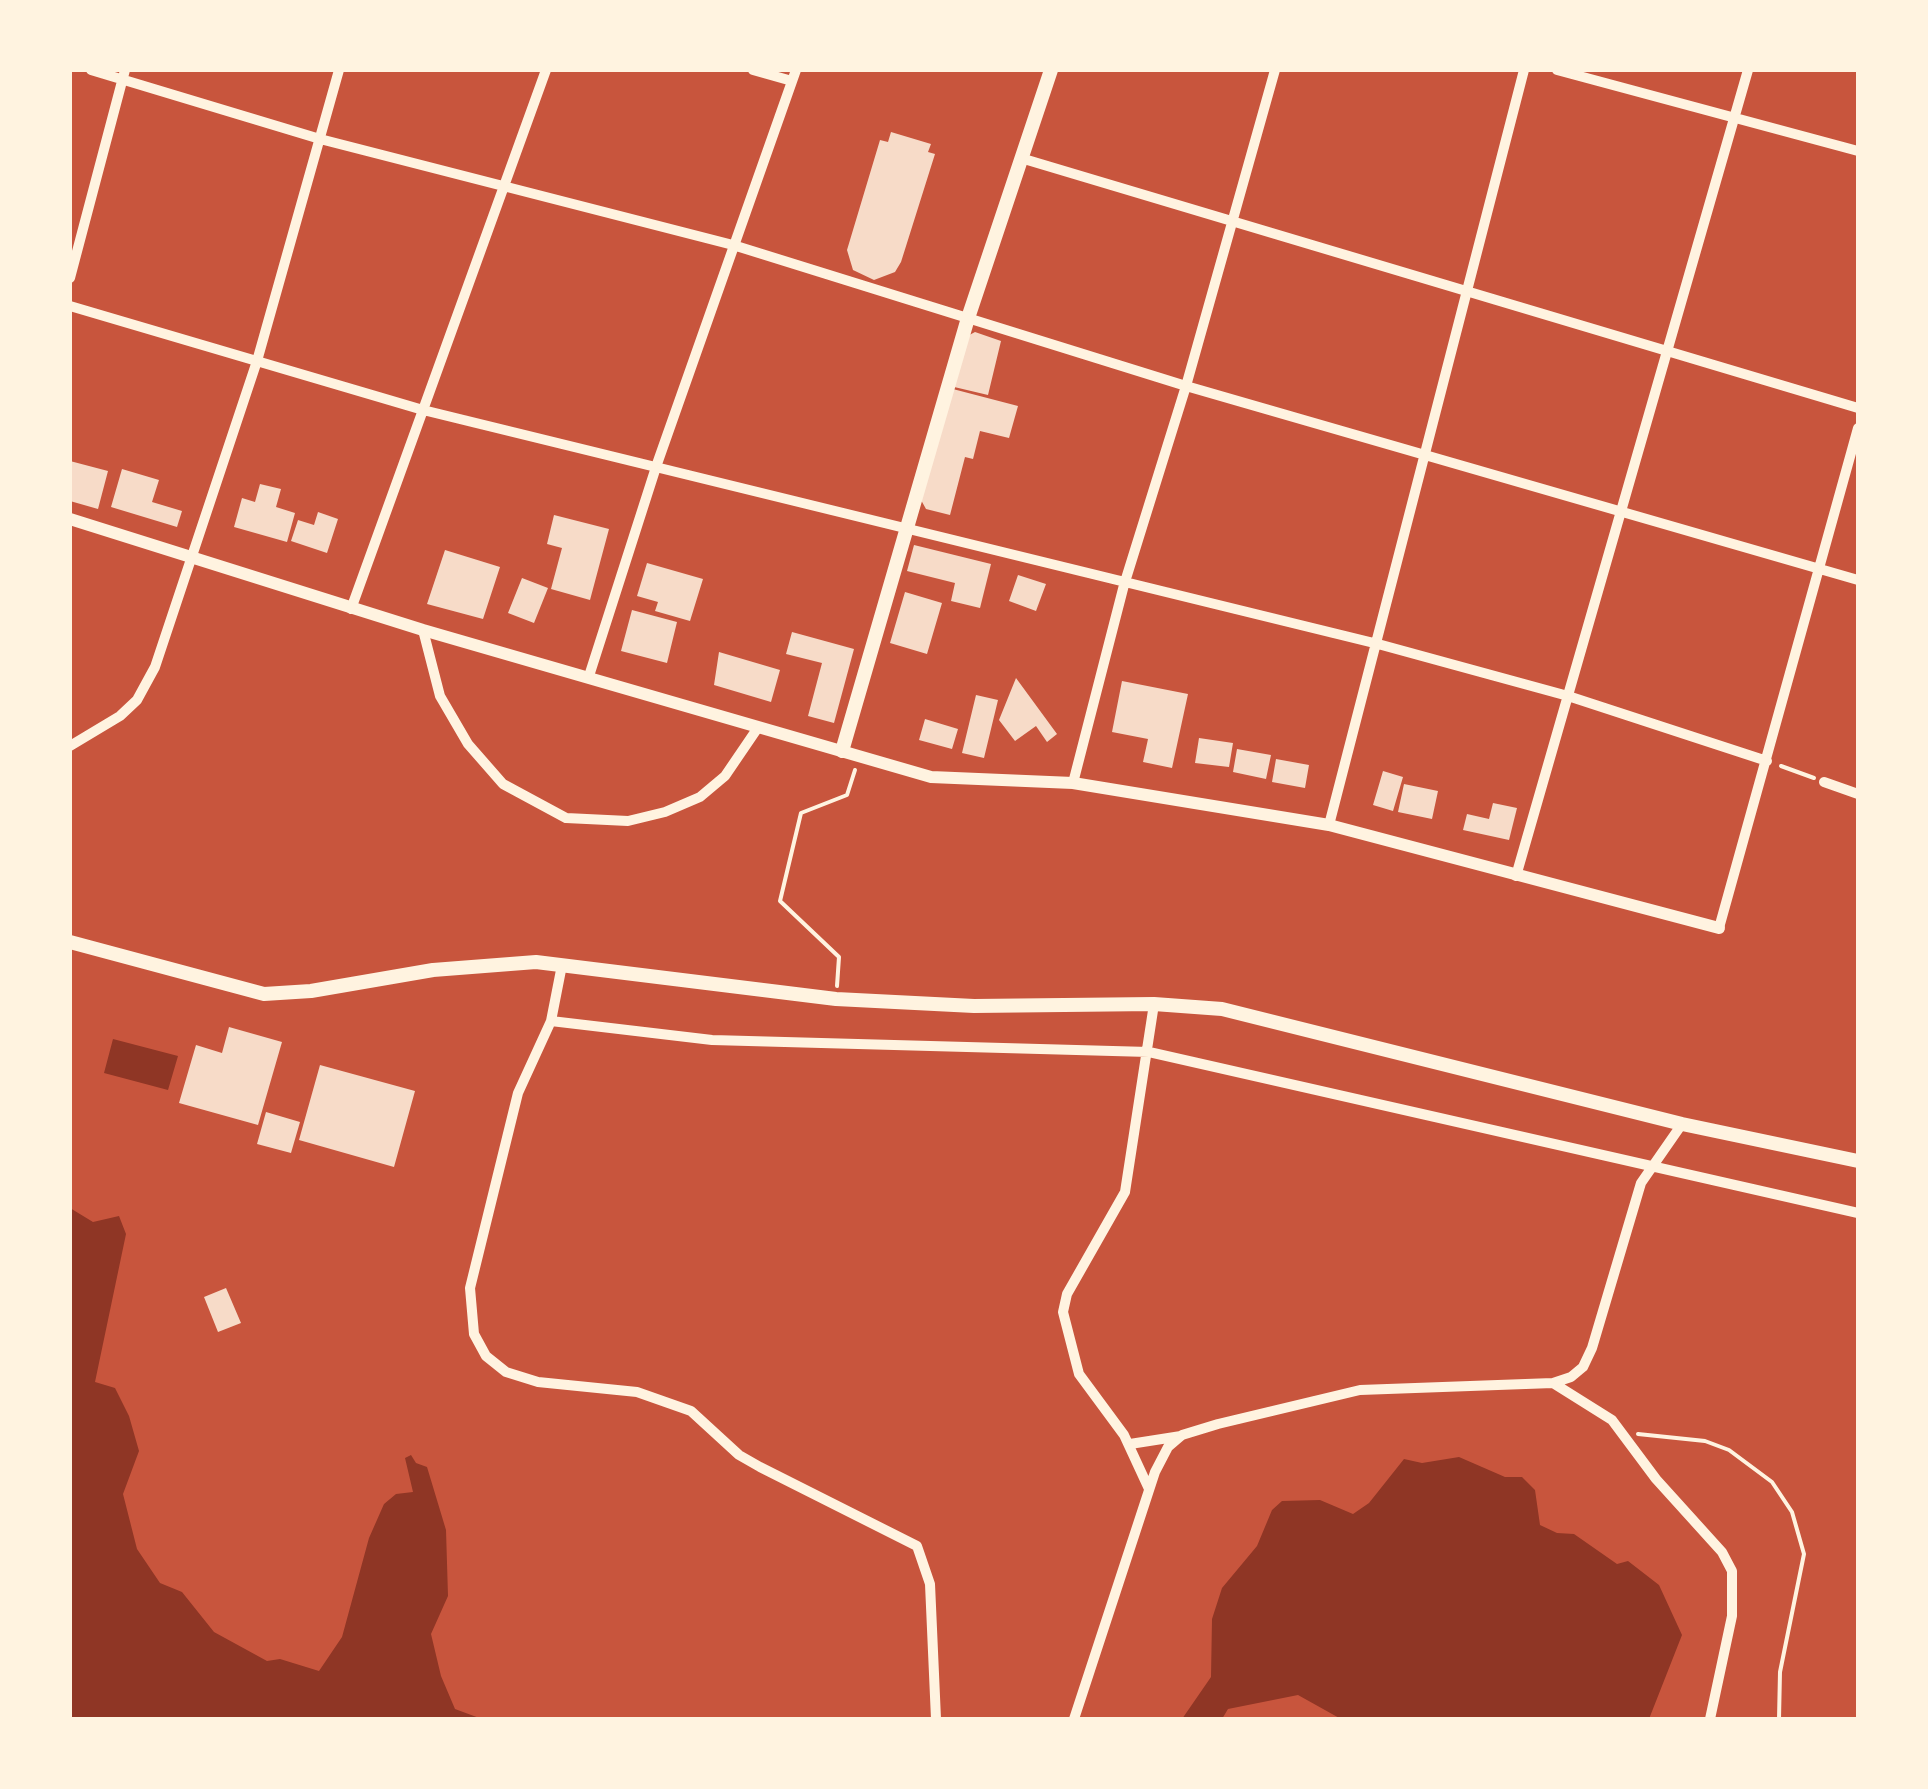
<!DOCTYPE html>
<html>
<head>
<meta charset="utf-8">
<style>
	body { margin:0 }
	#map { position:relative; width:1928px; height:1789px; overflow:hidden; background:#c8553d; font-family:Quicksand,sans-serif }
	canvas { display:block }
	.frame { position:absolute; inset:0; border:72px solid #fff3e0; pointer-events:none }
</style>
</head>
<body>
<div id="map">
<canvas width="1928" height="1789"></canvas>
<div class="frame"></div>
</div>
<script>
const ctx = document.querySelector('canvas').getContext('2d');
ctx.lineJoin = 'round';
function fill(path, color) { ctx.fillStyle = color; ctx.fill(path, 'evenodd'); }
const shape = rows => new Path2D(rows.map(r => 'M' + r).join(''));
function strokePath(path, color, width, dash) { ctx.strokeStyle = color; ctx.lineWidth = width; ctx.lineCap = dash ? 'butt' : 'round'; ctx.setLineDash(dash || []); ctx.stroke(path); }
const water = shape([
	[113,1039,178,1056,168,1090,104,1073],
	[70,1208,93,1222,119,1216,126,1234,95,1382,115,1388,129,1416,139,1451,123,1494,137,1549,160,1583,182,1592,214,1632,267,1661,280,1659,319,1671,342,1637,369,1538,384,1504,396,1494,413,1492,405,1458,411,1455,416,1463,427,1467,446,1530,448,1596,431,1634,441,1676,455,1709,482,1719,70,1719],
	[1459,1457,1505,1477,1522,1477,1535,1490,1540,1525,1557,1533,1574,1534,1617,1564,1628,1561,1659,1585,1682,1635,1649,1719,1341,1719,1298,1695,1228,1709,1222,1719,1182,1719,1211,1677,1212,1619,1222,1588,1257,1546,1272,1510,1282,1501,1320,1500,1353,1514,1369,1503,1404,1459,1422,1463]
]);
const building = shape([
	[891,132,931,144,928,152,935,154,901,262,895,272,874,280,853,270,847,250,880,140,888,142],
	[975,332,1001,341,988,395,950,386,962,339],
	[949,388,1018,406,1009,438,980,431,973,459,965,457,950,515,926,509,921,500],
	[70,461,108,471,98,509,70,501],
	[122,469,159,480,152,502,182,511,177,527,111,507],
	[260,484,281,489,276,507,295,513,287,542,234,527,242,498,255,502],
	[318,512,338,519,327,553,291,541,298,520,314,525],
	[554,515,609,529,590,600,551,589,562,548,547,544],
	[914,545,991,564,980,608,951,601,955,583,907,571],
	[445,550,500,567,483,619,427,604],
	[647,563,703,579,690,621,655,611,658,602,637,596],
	[1018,575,1046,584,1036,611,1009,601],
	[522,578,548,588,534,623,508,613],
	[905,592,942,603,927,654,890,643],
	[632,610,677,622,667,663,621,651],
	[792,632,854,649,834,723,808,716,822,663,786,654],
	[719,652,780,670,771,702,714,685],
	[1016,678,1057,734,1047,742,1036,726,1015,741,999,720],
	[1122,681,1188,694,1172,768,1143,762,1148,739,1112,732],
	[976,695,998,700,984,758,962,753],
	[925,719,958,729,952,749,919,740],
	[1199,738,1233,743,1229,767,1195,763],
	[1237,749,1271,755,1266,779,1233,772],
	[1276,759,1309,765,1305,788,1272,782],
	[1383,771,1403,777,1393,811,1373,805],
	[1404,784,1438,791,1432,819,1398,812],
	[1493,803,1517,808,1509,840,1463,830,1467,814,1489,819],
	[229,1027,282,1042,258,1125,179,1103,196,1045,222,1053],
	[320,1065,415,1091,394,1167,299,1140],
	[266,1112,300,1122,291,1153,257,1144],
	[226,1288,241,1323,218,1332,204,1297]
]);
const path = shape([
	[1781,766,1814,778],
	[837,986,839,957,780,901,801,813,847,795,855,770],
	[1638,1434,1705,1441,1729,1450,1772,1482,1792,1512,1804,1554,1780,1672,1779,1719]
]);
const minor = shape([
	[91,70,320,139,733,245,1186,386,1858,580],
	[753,70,792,81],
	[1557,70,1858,151],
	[1024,159,1858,408],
	[70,278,125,70],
	[70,306,423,410,1378,644,1568,696,1767,761],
	[351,609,546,70],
	[423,630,440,696,468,744,503,784,566,818,628,821,665,812,700,797,725,776,757,729],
	[589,676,657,464,796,70],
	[70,746,120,716,137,700,155,667,257,361,339,70],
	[1824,782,1858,794],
	[1073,783,1124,585,1186,386,1275,70],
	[1329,825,1524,70],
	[1516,876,1748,70],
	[1719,928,1858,428],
	[562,965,551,1021,518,1093,470,1288,474,1334,486,1356,506,1372,538,1382,637,1392,691,1411,739,1455,760,1467,917,1546,930,1584,936,1719],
	[551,1021,712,1040,1149,1052,1858,1213],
	[1553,1383,1612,1420,1656,1479,1722,1552,1732,1571,1732,1616,1710,1719],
	[1130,1444,1181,1436],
	[1149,1489,1124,1435,1079,1374,1063,1312,1067,1294,1125,1192,1154,1004],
	[1074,1719,1155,1472,1168,1447,1182,1435,1218,1424,1360,1390,1553,1383,1571,1377,1583,1367,1592,1348,1641,1183,1682,1124]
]);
const tertiary = shape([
	[70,519,423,630,931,777,1073,783,1329,825,1719,928]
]);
const secondary = shape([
	[842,751,968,318,1051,70],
	[70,942,264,994,311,991,433,970,536,962,836,999,974,1006,1154,1004,1222,1009,1682,1124,1858,1161]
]);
fill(water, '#8f3625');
fill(building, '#f7dbc8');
strokePath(path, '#fff3e0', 4);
strokePath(minor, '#fff3e0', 10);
strokePath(tertiary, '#fff3e0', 12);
strokePath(secondary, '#fff3e0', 14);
</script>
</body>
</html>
